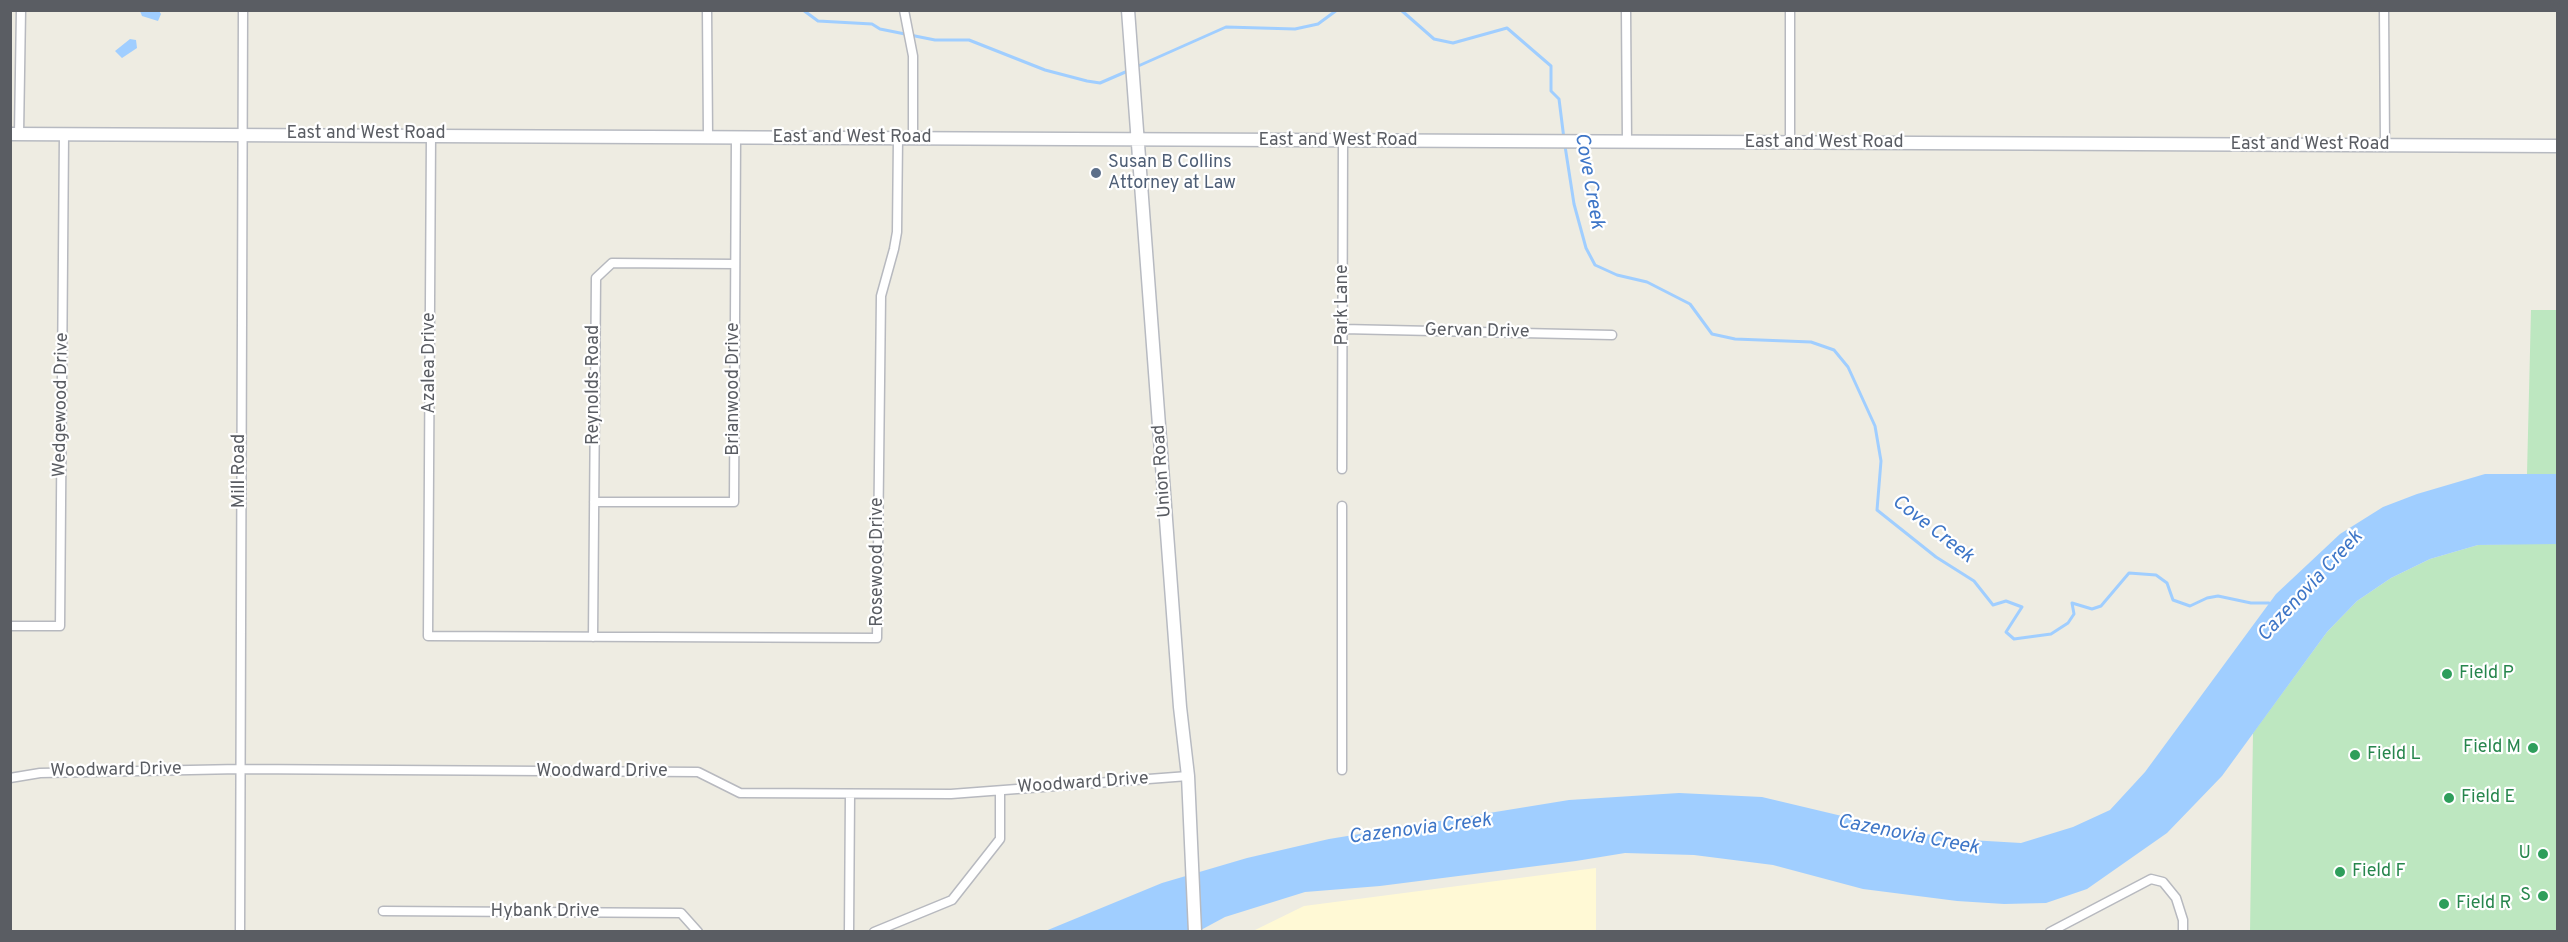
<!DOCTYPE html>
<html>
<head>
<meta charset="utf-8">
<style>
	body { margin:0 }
	#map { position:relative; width:2568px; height:942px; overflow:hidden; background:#eeece2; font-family:Overpass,sans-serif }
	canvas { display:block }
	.frame { position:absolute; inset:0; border:12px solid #5a5d63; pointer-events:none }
</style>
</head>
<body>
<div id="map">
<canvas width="2568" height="942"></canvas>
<div class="frame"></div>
</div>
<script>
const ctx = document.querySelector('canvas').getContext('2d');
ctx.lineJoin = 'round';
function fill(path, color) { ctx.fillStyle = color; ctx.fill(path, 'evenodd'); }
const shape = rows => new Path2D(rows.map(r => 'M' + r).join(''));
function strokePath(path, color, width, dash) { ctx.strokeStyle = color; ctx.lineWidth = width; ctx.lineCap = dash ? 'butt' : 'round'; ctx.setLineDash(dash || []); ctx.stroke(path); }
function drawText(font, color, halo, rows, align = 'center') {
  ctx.font = font + ' Overpass,sans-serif'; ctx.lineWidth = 4.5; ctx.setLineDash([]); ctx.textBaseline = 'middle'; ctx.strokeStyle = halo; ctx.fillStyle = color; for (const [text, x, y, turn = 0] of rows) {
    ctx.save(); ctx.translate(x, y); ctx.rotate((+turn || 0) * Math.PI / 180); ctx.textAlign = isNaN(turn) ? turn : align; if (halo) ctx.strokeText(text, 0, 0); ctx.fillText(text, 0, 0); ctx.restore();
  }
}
const commercial = shape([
	[1596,868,1596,931,1253,931,1304,906]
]);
const green = shape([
	[2531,310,2557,310,2557,474,2527,474],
	[2551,543,2557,544,2557,931,2250,932,2253,733,2327,632,2357,601,2391,578,2430,559,2478,545]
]);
const water = shape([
	[140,11,159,11,161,14,158,21,142,16],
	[130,39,136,40,137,48,122,58,115,51],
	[2485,474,2557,474,2557,544,2478,545,2430,559,2391,578,2357,601,2327,632,2222,776,2167,833,2087,889,2046,903,2004,904,1957,901,1863,889,1773,865,1694,855,1625,853,1576,861,1380,886,1305,892,1225,917,1199,931,1043,932,1162,883,1247,858,1329,839,1569,800,1679,793,1762,797,1884,826,1953,839,2021,843,2073,827,2110,810,2145,772,2276,594,2340,534,2383,507,2417,494]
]);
const stream = shape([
	[803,10,818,21,872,24,880,29,935,40,969,40,1045,70,1087,81,1100,83,1130,70],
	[1401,10,1434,39,1453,43,1507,28,1551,66,1551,91,1559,99,1564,139],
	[1136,67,1226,27,1295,29,1318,24,1337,10],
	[1565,146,1574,204,1586,248,1595,265,1617,275,1647,282,1690,304,1712,334,1735,339,1811,342,1834,350,1848,367,1875,426,1881,461,1877,510,1936,557,1974,581,1993,605,2006,601,2022,607,2006,632,2014,639,2051,634,2068,623,2074,614,2072,603,2092,609,2101,606,2129,573,2156,575,2167,583,2173,600,2190,606,2207,598,2218,596,2251,603,2269,603]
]);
const street = shape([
	[707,10,708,137],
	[904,10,913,56,913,138],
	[1626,10,1627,143],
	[2384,10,2385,145],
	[19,134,21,10],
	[431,134,428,636,877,638,881,296,894,249,897,232,898,138],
	[1790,143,1790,10],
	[1343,329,1612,335],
	[1342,469,1343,141],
	[594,502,734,502,736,137],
	[1342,506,1342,770],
	[10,626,60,626,64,134],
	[593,637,596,278,612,263,735,264],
	[10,778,40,773,240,769,698,772,740,793,951,794,1188,776],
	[383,911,681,913,698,932],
	[240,932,243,10],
	[849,932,850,794],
	[874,932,952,900,1000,839,1000,791],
	[2050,932,2151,879,2163,882,2176,898,2183,920,2183,932]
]);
const secondary = shape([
	[1128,10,1180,707,1188,776,1195,932],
	[10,134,2558,146]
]);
const markers = [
	[1096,173,6,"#5c6f8a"],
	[2447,674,6,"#2e9e5b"],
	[2533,748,6,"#2e9e5b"],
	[2355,755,6,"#2e9e5b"],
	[2449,798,6,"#2e9e5b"],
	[2543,854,6,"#2e9e5b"],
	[2340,872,6,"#2e9e5b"],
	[2543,896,6,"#2e9e5b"],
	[2444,904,6,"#2e9e5b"]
];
const streetNames = [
	["East and West Road",366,134],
	["East and West Road",852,138],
	["East and West Road",1338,141],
	["East and West Road",1824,143],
	["East and West Road",2310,145],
	["Park Lane",1343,305,-90],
	["Gervan Drive",1477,332,1],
	["Azalea Drive",430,363,-90],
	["Reynolds Road",594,385,-90],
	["Brianwood Drive",734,389,-90],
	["Wedgewood Drive",62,405,-89],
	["Mill Road",240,471,-90],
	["Union Road",1163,471,-94],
	["Rosewood Drive",878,562,-90],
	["Woodward Drive",116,771,-1],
	["Woodward Drive",602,772],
	["Woodward Drive",1083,784,-4],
	["Hybank Drive",545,912]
];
const serviceNames = [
	["Susan B Collins",1108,163],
	["Attorney at Law",1108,184]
];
const leisureNames = [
	["Field P",2459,674],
	["Field M",2521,748,"right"],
	["Field L",2367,755],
	["Field E",2461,798],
	["U",2531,854,"right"],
	["Field F",2352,872],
	["S",2531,896,"right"],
	["Field R",2456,904]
];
const waterNames = [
	["Cove Creek",1588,181,80],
	["Cove Creek",1932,530,38],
	["Cazenovia Creek",2311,587,-47],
	["Cazenovia Creek",1420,830,-7],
	["Cazenovia Creek",1908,836,11]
];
fill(commercial, '#fff9d5');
fill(green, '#bde7c0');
fill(water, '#a0ceff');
strokePath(stream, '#a0ceff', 3);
strokePath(street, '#b7b9bf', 11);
strokePath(secondary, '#b7bac1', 15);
strokePath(street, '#fff', 8);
strokePath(secondary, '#fff', 12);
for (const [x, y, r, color] of markers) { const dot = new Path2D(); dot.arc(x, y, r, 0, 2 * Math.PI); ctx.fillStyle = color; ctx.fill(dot); strokePath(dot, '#fff', 2); }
drawText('18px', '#5a5d63', '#fff', streetNames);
drawText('18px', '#4e5e75', '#fff', serviceNames, 'left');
drawText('18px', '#27864d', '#fff', leisureNames, 'left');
drawText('italic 20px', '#3e76c7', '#fff', waterNames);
</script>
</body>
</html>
